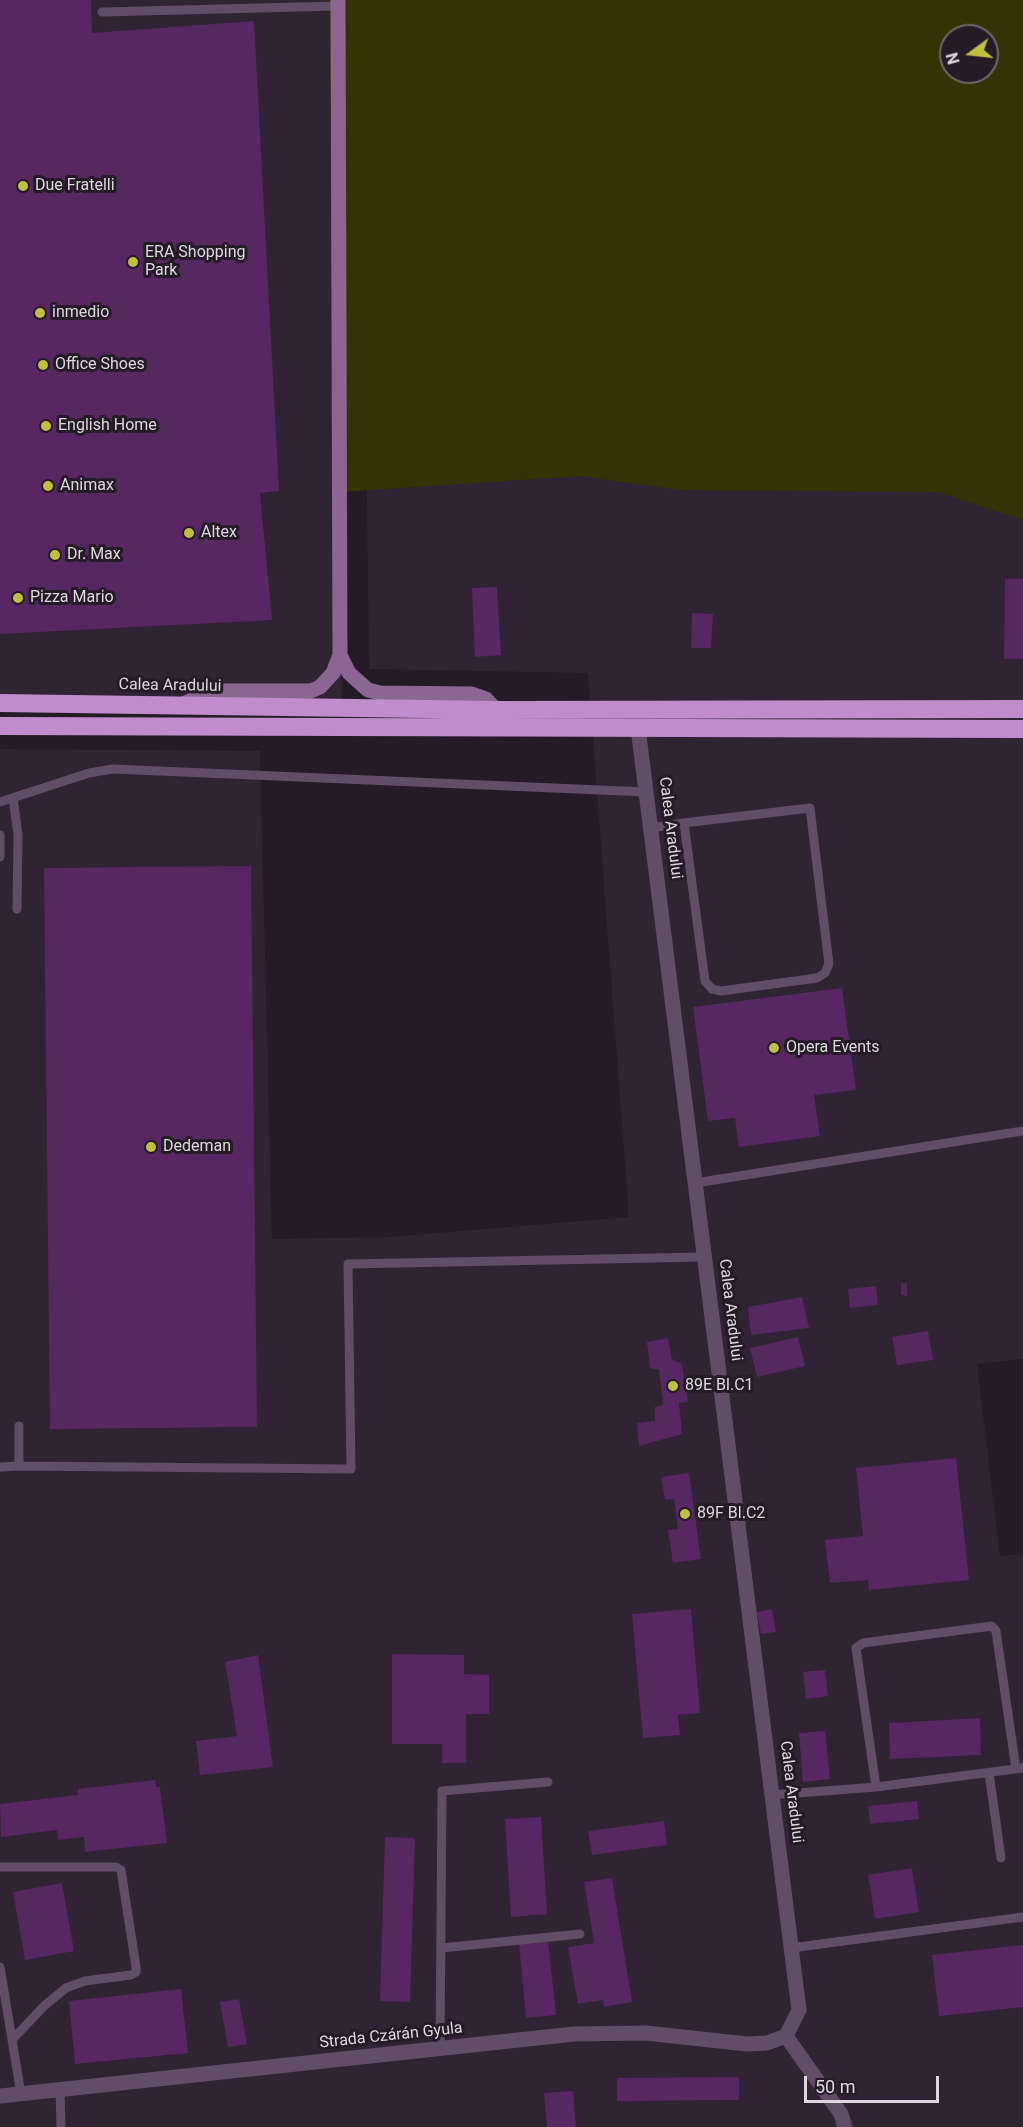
<!DOCTYPE html>
<html>
<head>
<meta charset="utf-8">
<style>
	body { margin:0 }
	#map { position:relative; width:1023px; height:2127px; overflow:hidden; background:#241b26; font-family:Roboto,sans-serif }
	canvas { display:block }
	.north { position:absolute; left:939px; top:24px; width:60px; height:60px; box-sizing:border-box; background:#241b26; border:2px solid #6e6670; border-radius:50%; rotate:255deg; font-size:16px; font-weight:700; line-height:24px; text-align:center; color:#ddd7de }
	.north::after { content:''; display:block; margin:auto; width:21px; height:27px; background:#c1be40; clip-path:polygon(50% 0,100% 100%,50% 72%,0 100%) }
	.scale { position:absolute; left:804px; top:2076px; width:135px; height:27px; box-sizing:border-box; border:3px solid #ddd7de; border-top:0; padding-left:8px; font-size:18px; line-height:21px; white-space:nowrap; color:#ddd7de; -webkit-text-stroke:4px #241b26; paint-order:stroke }
</style>
</head>
<body>
<div id="map">
<canvas width="1023" height="2127"></canvas>
<div class="north">N</div>
<div class="scale">50 m</div>
</div>
<script>
const ctx = document.querySelector('canvas').getContext('2d');
ctx.lineJoin = 'round';
function fill(path, color) { ctx.fillStyle = color; ctx.fill(path, 'evenodd'); }
const shape = rows => new Path2D(rows.map(r => 'M' + r).join(''));
function strokePath(path, color, width, dash) { ctx.strokeStyle = color; ctx.lineWidth = width; ctx.lineCap = dash ? 'butt' : 'round'; ctx.setLineDash(dash || []); ctx.stroke(path); }
function drawText(font, color, halo, rows, align = 'center') {
  ctx.font = font + ' Roboto,sans-serif'; ctx.lineWidth = 6; ctx.setLineDash([]); ctx.textBaseline = 'middle'; ctx.strokeStyle = halo; ctx.fillStyle = color; for (const [text, x, y, turn = 0] of rows) {
    ctx.save(); ctx.translate(x, y); ctx.rotate((+turn || 0) * Math.PI / 180); ctx.textAlign = isNaN(turn) ? turn : align; if (halo) ctx.strokeText(text, 0, 0); ctx.fillText(text, 0, 0); ctx.restore();
  }
}
const built = shape([
	[0,0,328,0,340,492,342,708,0,703],
	[361,0,1023,0,1023,1359,977,1364,1000,1556,1023,1554,1023,2127,0,2127,0,749,260,751,272,1239,389,1237,629,1217,588,673,369,669],
	[951,36,987,36,987,72,951,72]
]);
const green = shape([
	[328,0,1023,0,1023,520,938,492,680,490,580,476,340,492],
	[951,36,987,36,987,72,951,72]
]);
const building = shape([
	[0,0,91,0,92,33,254,21,279,491,260,493,272,620,0,634],
	[1005,579,1023,579,1023,659,1004,659],
	[497,587,501,655,475,657,472,588],
	[692,613,713,614,711,648,691,648],
	[251,866,257,1427,50,1429,44,868],
	[842,988,856,1090,814,1095,820,1136,739,1147,735,1118,708,1121,693,1007],
	[901,1283,907,1283,907,1296,901,1295],
	[876,1286,878,1305,850,1308,848,1289],
	[802,1297,809,1328,751,1335,748,1307],
	[928,1331,933,1360,897,1365,892,1337],
	[798,1337,805,1366,757,1377,750,1348],
	[668,1338,672,1359,682,1364,688,1402,679,1403,682,1434,639,1446,637,1423,655,1421,655,1407,663,1405,659,1370,650,1368,647,1342],
	[956,1458,969,1580,869,1590,868,1580,830,1583,825,1540,863,1536,856,1468],
	[689,1473,701,1559,673,1563,668,1530,678,1529,674,1499,665,1500,661,1477],
	[691,1609,700,1713,678,1715,680,1735,643,1738,632,1614],
	[772,1609,776,1632,761,1634,757,1612],
	[392,1654,464,1655,464,1674,489,1675,489,1714,466,1714,466,1763,442,1763,442,1744,392,1744],
	[258,1655,273,1767,200,1775,196,1741,237,1736,225,1662],
	[825,1670,828,1696,806,1699,803,1672],
	[980,1718,981,1755,890,1759,889,1723],
	[825,1731,830,1779,803,1782,799,1733],
	[155,1780,156,1787,160,1787,167,1843,85,1852,84,1837,58,1840,57,1830,1,1837,0,1804,78,1795,78,1789],
	[917,1801,919,1819,870,1824,868,1806],
	[541,1817,547,1914,511,1917,505,1819],
	[664,1821,667,1845,592,1855,588,1831],
	[385,1837,415,1838,410,2002,380,2001],
	[912,1868,919,1912,875,1919,868,1875],
	[612,1878,632,2002,604,2007,603,2000,578,2004,568,1947,594,1943,584,1882],
	[62,1883,74,1951,25,1960,13,1892],
	[548,1941,556,2015,526,2018,519,1944],
	[1023,1945,1023,2007,939,2016,932,1955],
	[181,1989,188,2053,75,2064,69,2001],
	[239,1999,247,2044,228,2047,220,2002],
	[739,2077,739,2100,617,2101,617,2078],
	[573,2091,576,2127,547,2127,544,2093]
]);
const lane = shape([
	[102,12,338,6],
	[13,798,18,835,17,909],
	[0,802,89,773,113,769,646,792],
	[650,828,684,823,810,808,829,964,825,973,817,978,721,991,712,989,705,981,684,823],
	[0,835,0,857],
	[695,1183,1023,1131],
	[19,1466,351,1469,348,1264,704,1257],
	[0,1467,19,1466,19,1426],
	[989,1773,1001,1858],
	[876,1787,856,1648,863,1643,992,1626,996,1631,1016,1769],
	[772,1795,876,1787,1023,1768],
	[0,1867,116,1867,121,1870,136,1967,136,1972,131,1975,85,1981,66,1988,44,2006,12,2040],
	[441,1948,580,1934],
	[791,1948,1023,1917],
	[0,1967,21,2094],
	[440,2049,442,1791,548,1782],
	[60,2089,61,2127]
]);
const street = shape([
	[638,728,799,2010,786,2036],
	[786,2036,841,2114,845,2127],
	[0,2096,574,2034,646,2033,747,2044,767,2043,786,2036]
]);
const secondary = shape([
	[340,655,349,673,368,690,380,693,472,694,486,699,496,710],
	[181,705,205,694,220,691,311,691,320,687,333,673,340,655,338,0]
]);
const highway = shape([
	[0,703,496,710,1023,709],
	[0,726,1023,729]
]);
const markers = [
	[23,186,6,"#c1be40"],
	[133,262,6,"#c1be40"],
	[40,313,6,"#c1be40"],
	[43,365,6,"#c1be40"],
	[46,426,6,"#c1be40"],
	[48,486,6,"#c1be40"],
	[189,533,6,"#c1be40"],
	[55,555,6,"#c1be40"],
	[18,598,6,"#c1be40"],
	[774,1048,6,"#c1be40"],
	[151,1147,6,"#c1be40"],
	[673,1386,6,"#c1be40"],
	[685,1514,6,"#c1be40"]
];
const poiNames = [
	["Due Fratelli",35,186],
	["ERA Shopping",145,253],
	["Park",145,271],
	["inmedio",52,313],
	["Office Shoes",55,365],
	["English Home",58,426],
	["Animax",60,486],
	["Altex",201,533],
	["Dr. Max",67,555],
	["Pizza Mario",30,598],
	["Opera Events",786,1048],
	["Dedeman",163,1147],
	["89E Bl.C1",685,1386],
	["89F Bl.C2",697,1514]
];
const streetNames = [
	["Calea Aradului",170,686,1],
	["Calea Aradului",670,828,83],
	["Calea Aradului",730,1310,83],
	["Calea Aradului",791,1792,83],
	["Strada Czárán Gyula",391,2036,-6]
];
fill(built, '#302333');
fill(green, '#343304');
fill(building, '#562760');
strokePath(lane, '#624d67', 9);
strokePath(street, '#624d67', 15);
strokePath(secondary, '#896790', 15);
strokePath(highway, '#c18ccc', 18);
for (const [x, y, r, color] of markers) { const dot = new Path2D(); dot.arc(x, y, r, 0, 2 * Math.PI); ctx.fillStyle = color; ctx.fill(dot); strokePath(dot, '#241b26', 2); }
drawText('16px', '#ddd7de', '#241b26', poiNames, 'left');
drawText('16px', '#ddd7de', '#241b26', streetNames);
</script>
</body>
</html>
